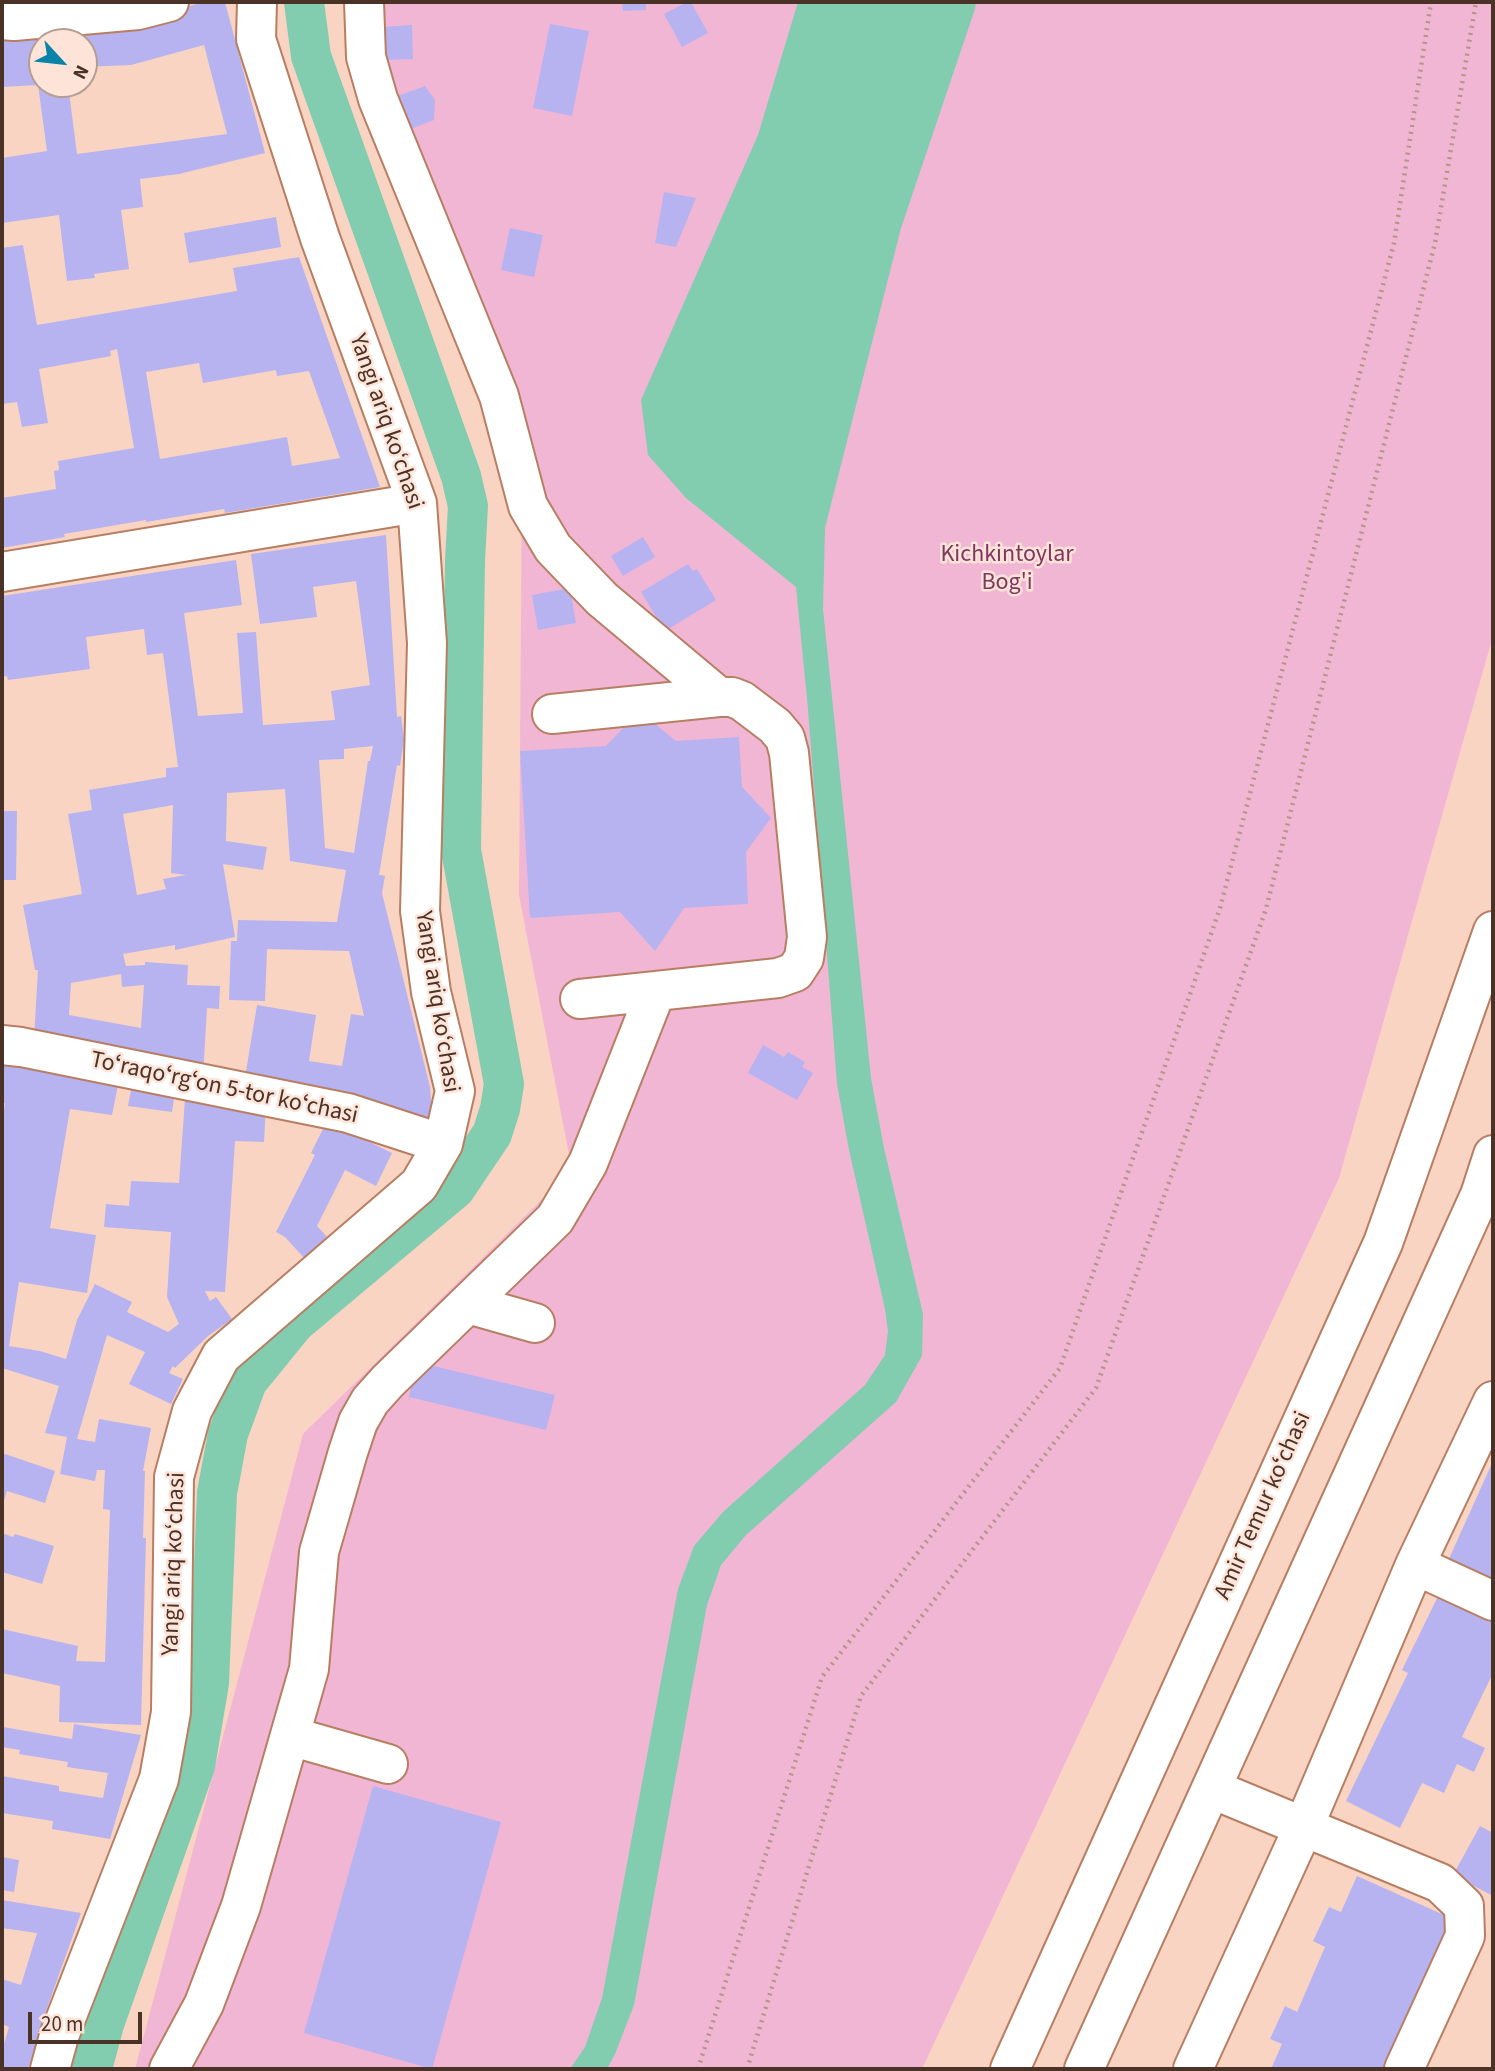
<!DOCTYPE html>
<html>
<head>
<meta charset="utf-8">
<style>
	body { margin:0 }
	#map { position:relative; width:1495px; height:2071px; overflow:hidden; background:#fad4c2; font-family:"Source Sans 3",sans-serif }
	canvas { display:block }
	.frame { position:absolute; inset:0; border:4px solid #4a3226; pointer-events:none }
	.north { position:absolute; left:28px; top:28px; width:70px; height:70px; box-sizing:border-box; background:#fee4d8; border:2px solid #b69d91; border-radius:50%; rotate:117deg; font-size:19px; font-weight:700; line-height:28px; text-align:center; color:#4a3226 }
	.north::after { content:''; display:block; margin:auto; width:24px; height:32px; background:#0983a8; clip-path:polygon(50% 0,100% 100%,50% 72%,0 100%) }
	.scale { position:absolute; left:28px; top:2012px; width:114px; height:32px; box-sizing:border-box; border:4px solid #4a3226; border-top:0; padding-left:9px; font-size:21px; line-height:24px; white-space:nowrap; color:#4a3226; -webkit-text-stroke:5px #fee4d8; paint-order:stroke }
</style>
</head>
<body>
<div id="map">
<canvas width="1495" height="2071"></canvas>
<div class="frame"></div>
<div class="north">N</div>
<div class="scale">20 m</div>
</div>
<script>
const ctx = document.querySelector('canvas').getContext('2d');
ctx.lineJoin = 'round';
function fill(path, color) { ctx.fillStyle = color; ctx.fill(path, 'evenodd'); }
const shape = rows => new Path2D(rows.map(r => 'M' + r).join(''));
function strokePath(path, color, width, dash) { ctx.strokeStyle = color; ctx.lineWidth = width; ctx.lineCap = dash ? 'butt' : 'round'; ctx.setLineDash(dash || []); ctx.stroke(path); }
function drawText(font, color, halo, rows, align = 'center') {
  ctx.font = font + ' "Source Sans 3",sans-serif'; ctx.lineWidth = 5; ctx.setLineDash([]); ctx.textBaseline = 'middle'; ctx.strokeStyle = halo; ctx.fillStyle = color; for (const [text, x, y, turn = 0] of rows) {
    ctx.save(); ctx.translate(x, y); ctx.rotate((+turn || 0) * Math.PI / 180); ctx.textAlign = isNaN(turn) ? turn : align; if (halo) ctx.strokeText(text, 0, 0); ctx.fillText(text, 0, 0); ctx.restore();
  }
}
const green = shape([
	[349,2,1493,2,1493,636,1339,1178,922,2069,135,2069,303,1434,572,1170,519,895,522,475]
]);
const water = shape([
	[798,2,976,2,975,9,901,228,825,528,823,609,871,1078,884,1148,923,1314,922,1356,896,1402,746,1535,721,1565,707,1605,634,2005,615,2054,607,2069,570,2069,585,2047,602,1998,678,1589,694,1546,723,1512,865,1385,885,1355,888,1331,885,1309,849,1150,837,1084,808,709,796,587,686,498,648,455,641,400,758,135]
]);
const canal = shape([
	[92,2069,104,2024,195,1766,209,1683,217,1493,228,1434,247,1382,295,1323,455,1189,492,1134,500,1109,504,1084,461,850,465,560,468,506,461,476,311,56,304,2]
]);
const building = shape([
	[205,2,225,2,265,153,179,174,140,179,143,207,121,210,129,269,94,274,95,278,67,281,59,215,2,223,2,158,47,151,38,85,2,87,2,33,115,26],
	[42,42,84,42,84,67,131,65,204,45,227,134,77,154,68,84,42,84],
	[622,2,646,2,646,10,623,11],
	[687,2,691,2,708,33,682,47,664,14],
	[550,24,589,31,572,116,533,108],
	[412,25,413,59,383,60,382,27],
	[425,86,435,100,434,120,408,130,395,97],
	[664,192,696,198,676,247,655,243],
	[276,217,281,247,189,263,184,233],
	[510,228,543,235,534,277,501,270],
	[23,245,37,325,237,291,233,268,299,257,380,487,225,513,224,509,146,522,146,520,64,534,65,537,2,548,2,498,56,489,54,471,59,470,58,461,134,448,117,349,110,351,111,356,39,369,48,423,22,427,17,402,2,404,2,248],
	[199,363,203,383,276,370,277,376,309,371,340,458,292,466,287,437,160,459,146,372],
	[386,535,397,717,401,716,404,740,400,766,397,765,379,875,385,876,382,893,430,1087,432,1117,415,1122,244,1083,257,1005,316,1015,309,1061,342,1066,351,1014,364,1016,349,951,267,949,265,1001,229,1000,231,941,237,941,238,920,337,922,346,870,290,861,285,789,227,793,226,841,267,847,263,870,223,864,235,937,175,950,175,945,123,954,126,966,145,965,145,962,188,965,187,985,220,986,219,1009,207,1008,203,1076,34,1038,38,970,35,970,23,905,82,894,68,814,92,810,89,790,166,777,166,768,178,767,163,653,147,655,144,629,86,637,90,669,8,680,7,676,2,677,2,596,236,560,242,605,184,613,198,716,243,713,237,633,256,632,263,725,335,720,331,691,370,685,356,581,313,587,317,617,260,624,251,554],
	[373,746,370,761,368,761,354,853,325,848,319,760,344,759,344,749],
	[173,805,171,873,186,875,163,879,166,889,137,895,123,814],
	[121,974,122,987,144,985,141,1028,69,1015,71,983],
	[643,537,655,557,623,576,611,556],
	[688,564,693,571,697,569,716,600,665,631,641,592],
	[570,588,576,623,538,630,532,595],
	[639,711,676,741,739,737,742,787,771,818,746,852,748,904,684,908,655,951,620,912,530,918,520,751,606,746],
	[2,811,17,811,16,880,2,880],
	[763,1045,784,1057,788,1052,805,1062,802,1067,813,1073,797,1100,748,1073],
	[2,1055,120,1075,112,1115,70,1109,50,1228,96,1235,87,1293,19,1282,9,1346,40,1351,66,1359,77,1320,95,1284,132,1302,127,1312,168,1332,179,1324,167,1297,171,1232,104,1227,106,1204,129,1206,131,1181,179,1183,185,1099,266,1105,264,1142,235,1141,225,1292,205,1291,210,1301,216,1297,232,1319,208,1336,175,1368,173,1366,169,1373,183,1379,171,1404,129,1384,145,1352,107,1335,77,1439,95,1442,99,1419,151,1428,143,1471,145,1471,143,1538,146,1538,141,1725,59,1722,60,1686,2,1673,2,1629,78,1646,76,1661,105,1662,110,1510,103,1509,105,1470,97,1470,95,1481,60,1474,67,1437,45,1433,59,1386,2,1368,2,1124,5,1103,2,1103],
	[133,1080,176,1086,172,1112,128,1106],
	[327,1121,392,1153,376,1186,345,1170,317,1226,329,1239,306,1260,285,1237,276,1232,315,1155,311,1153],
	[417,1362,555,1395,546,1430,409,1397],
	[2,1453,55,1471,45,1503,7,1491,2,1507],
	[1493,1461,1493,1595,1443,1572],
	[2,1533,13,1537,15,1534,54,1546,42,1584,2,1572],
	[1443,1586,1493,1610,1493,1673,1462,1737,1485,1748,1474,1772,1457,1764,1444,1793,1422,1783,1400,1828,1346,1801,1408,1673,1402,1670],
	[74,1724,141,1735,110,1839,52,1829,53,1821,2,1813,2,1776,59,1786,59,1791,103,1798,108,1773,67,1767,68,1762,19,1754,20,1750,2,1747,3,1727,72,1739],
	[373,1786,501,1822,432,2069,304,2033],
	[1480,1826,1493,1833,1493,1896,1453,1875],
	[2,1857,19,1860,14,1892,2,1890],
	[1357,1876,1453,1919,1385,2069,1271,2069,1282,2044,1270,2039,1285,2006,1297,2012,1325,1947,1313,1941,1329,1907,1341,1912],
	[2,1900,81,1913,46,2011,28,2069,2,2069,2,2050,9,2027,2,2024,2,1979,21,1985,37,1933,2,1928]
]);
const path = shape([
	[698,2069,822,1677,1060,1368,1220,908,1394,243,1431,2],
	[747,2069,861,1696,1096,1388,1266,909,1435,243,1476,2]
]);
const minor = shape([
	[2,20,14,21,138,10,169,2],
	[2,572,417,503],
	[552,714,719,697],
	[580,999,656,991],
	[2,1045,21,1047,348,1113,443,1144],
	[468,1304,535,1323],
	[1415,1565,1493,1601],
	[290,1736,388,1764],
	[1212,1789,1440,1883,1464,1906,1465,1936,1404,2069],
	[50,2069,59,2036,159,1779,171,1712,174,1477,192,1411,221,1356,419,1185,443,1144,455,1091,431,992,420,911,427,643,417,503,320,238,256,39,257,2],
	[169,2069,204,2004,241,1906,309,1669,319,1552,348,1452,358,1422,370,1401,388,1381,555,1219,588,1163,656,991,778,978,795,972,804,958,807,937,789,753,785,738,775,726,742,701,732,697,719,697,602,599,553,548,528,506,499,396,378,99,366,57,364,2],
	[1193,2069,1304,1826,1415,1565,1493,1401]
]);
const major = shape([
	[1010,2069,1383,1243,1493,931],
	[1084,2069,1480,1195,1493,1155]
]);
const streetNames = [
	["Yangi ariq ko‘chasi",385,422,71],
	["Yangi ariq ko‘chasi",436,1002,81],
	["Toʻraqoʻrgʻon 5-tor koʻchasi",224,1089,12],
	["Amir Temur koʻchasi",1264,1506,-66],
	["Yangi ariq ko‘chasi",175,1564,-88]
];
const parkNames = [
	["Kichkintoylar",1007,556],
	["Bog'i",1007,584]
];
fill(green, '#f1b6d4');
fill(water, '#82cdaf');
strokePath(canal, '#82cdaf', 40);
fill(building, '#b7b3f1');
strokePath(minor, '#b87e62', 42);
strokePath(major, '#b87e62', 42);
strokePath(path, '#b59585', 4.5, [2, 5]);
strokePath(minor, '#fff', 38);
strokePath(major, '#fff', 38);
drawText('24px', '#4a3226', '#fee4d8', streetNames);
drawText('24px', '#813662', '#fee4d8', parkNames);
</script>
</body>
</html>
